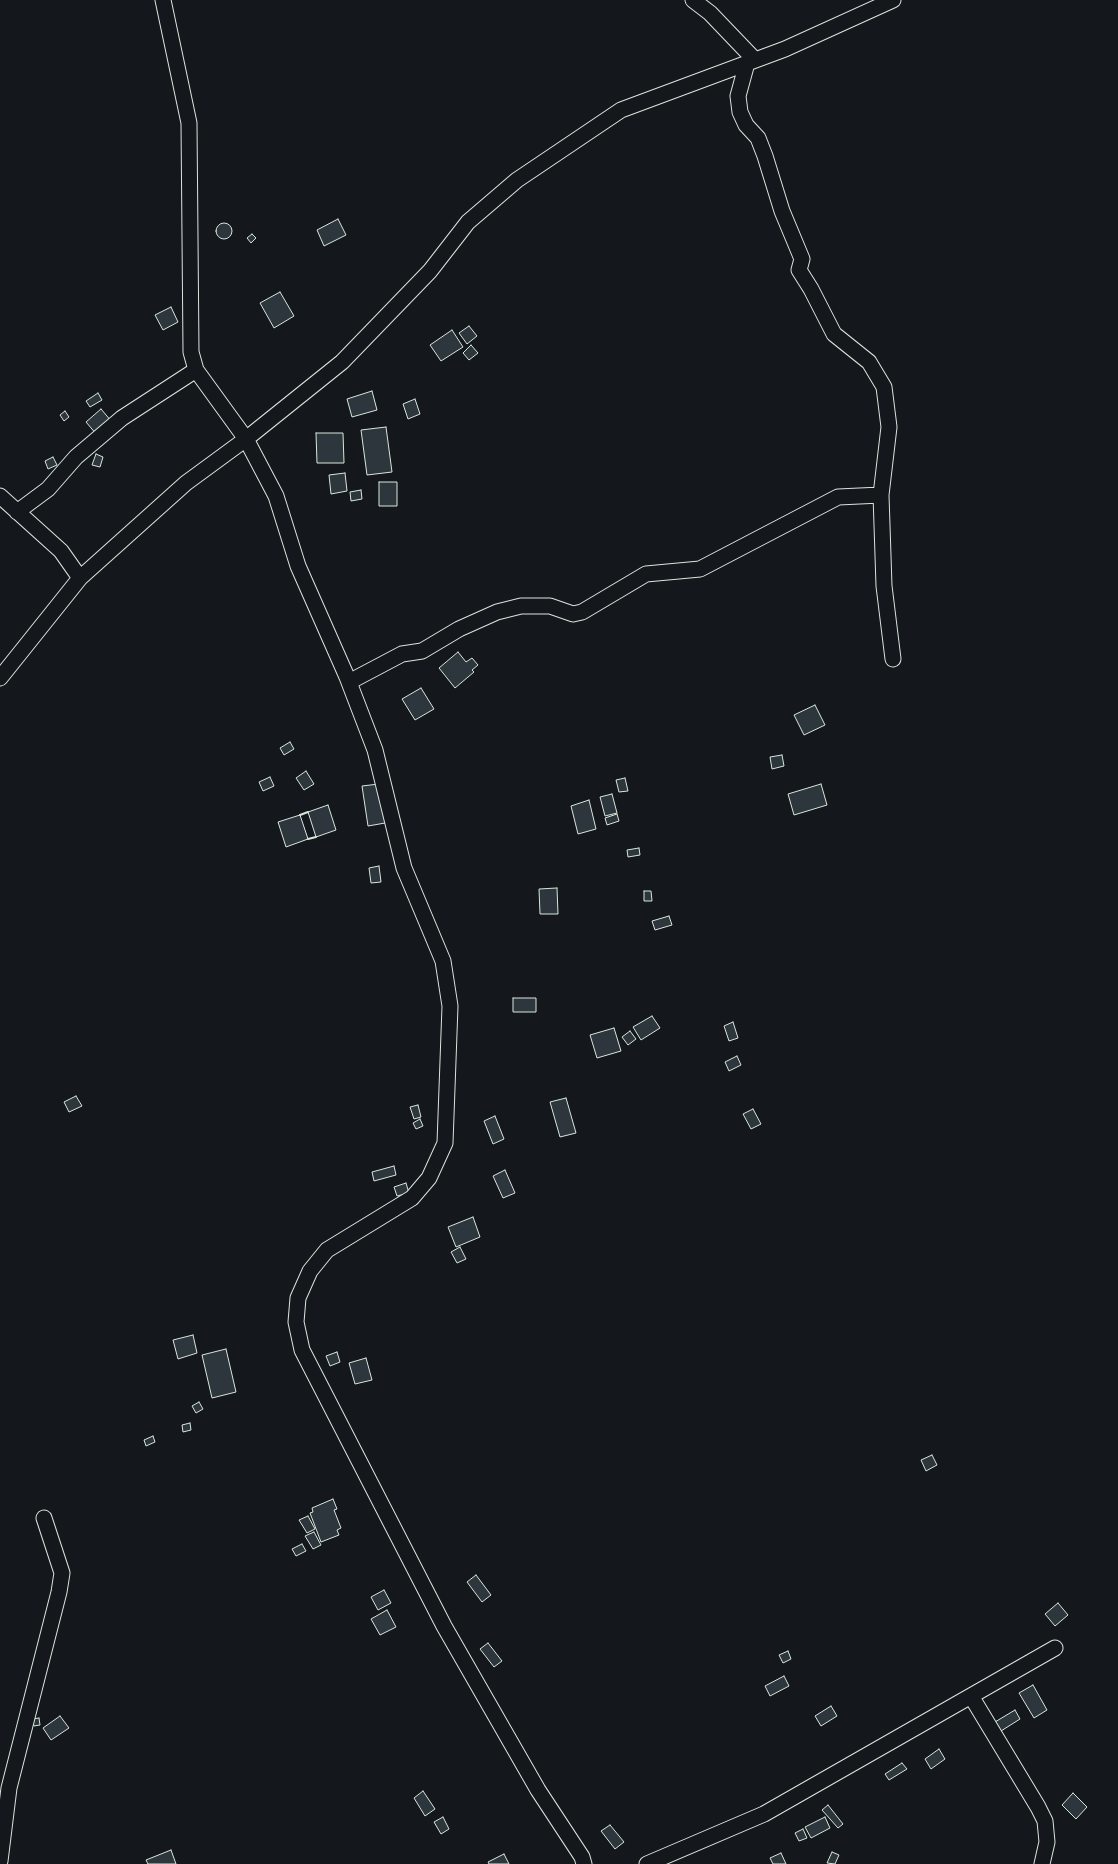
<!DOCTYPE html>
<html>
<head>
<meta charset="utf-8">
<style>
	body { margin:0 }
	canvas { display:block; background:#14181c }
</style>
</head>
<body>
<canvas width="1118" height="1864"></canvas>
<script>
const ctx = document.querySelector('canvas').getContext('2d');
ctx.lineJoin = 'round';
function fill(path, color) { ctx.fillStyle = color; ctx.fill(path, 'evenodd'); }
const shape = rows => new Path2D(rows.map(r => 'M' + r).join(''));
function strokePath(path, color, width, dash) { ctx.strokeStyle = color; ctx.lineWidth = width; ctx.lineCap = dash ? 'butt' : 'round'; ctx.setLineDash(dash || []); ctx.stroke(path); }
const building = shape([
	[338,219,346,235,324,246,317,230,338,219],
	'216 231a8 8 0 1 1 16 0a8 8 0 1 1-16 0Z',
	[252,234,256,238,251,243,247,238,252,234],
	[280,292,294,316,274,328,260,303,280,292],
	[171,307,178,322,163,330,155,315,171,307],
	[469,326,477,336,467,344,459,333,469,326],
	[452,330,463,347,441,361,430,345,452,330],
	[471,345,478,353,469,360,463,353,471,345],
	[372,391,377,410,352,417,347,399,372,391],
	[98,393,102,400,90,407,86,401,98,393],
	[415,399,420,414,408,419,403,404,415,399],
	[101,409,112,422,97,435,86,422,101,409],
	[65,411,69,417,64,421,60,415,65,411],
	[386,427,392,472,367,475,361,430,386,427],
	[316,433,343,433,344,463,317,463,316,433],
	[96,454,103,457,100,467,92,465,96,454],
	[53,457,57,465,48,469,45,461,53,457],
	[345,473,347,491,331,494,329,475,345,473],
	[379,482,397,482,397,506,379,506,379,482],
	[361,490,362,499,351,501,350,492,361,490],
	[458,652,466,662,472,658,478,665,472,670,474,672,455,688,439,668,458,652],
	[421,688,434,709,415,720,402,699,421,688],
	[815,705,825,725,804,735,794,715,815,705],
	[290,742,294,749,284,755,280,748,290,742],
	[782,755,784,766,772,769,770,757,782,755],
	[306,771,314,784,304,790,296,778,306,771],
	[270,777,274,786,263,791,259,782,270,777],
	[625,778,628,791,619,792,616,780,625,778],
	[379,784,385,823,368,826,362,786,379,784],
	[821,784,827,805,794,815,788,794,821,784],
	[612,794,617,813,605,816,600,797,612,794],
	[589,800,596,829,578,834,571,806,589,800],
	[328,805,336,830,316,837,308,812,328,805],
	[617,814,619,821,607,825,605,818,617,814],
	[300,815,308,839,286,847,278,822,300,815],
	[639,848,640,855,628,857,627,850,639,848],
	[379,866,381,882,371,883,369,868,379,866],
	[557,888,558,914,540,914,539,889,557,888],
	[644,891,651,891,652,901,644,901,644,891],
	[669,916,672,925,655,930,652,921,669,916],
	[513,998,536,998,536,1012,513,1012,513,998],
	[652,1016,660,1028,641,1040,633,1027,652,1016],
	[733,1022,738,1038,729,1041,724,1026,733,1022],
	[614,1028,621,1051,597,1058,590,1035,614,1028],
	[630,1031,636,1039,628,1045,622,1037,630,1031],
	[737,1056,741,1065,729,1071,725,1062,737,1056],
	[76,1096,82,1106,69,1112,64,1102,76,1096],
	[566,1098,576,1133,560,1137,550,1102,566,1098],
	[418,1105,421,1117,414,1119,410,1107,418,1105],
	[753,1109,761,1124,751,1129,743,1114,753,1109],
	[495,1116,504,1139,493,1144,484,1121,495,1116],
	[420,1119,423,1126,416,1129,413,1123,420,1119],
	[394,1166,396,1175,374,1181,372,1172,394,1166],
	[505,1170,515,1193,503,1198,493,1176,505,1170],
	[406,1183,409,1193,397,1196,394,1187,406,1183],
	[473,1217,480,1237,456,1247,448,1227,473,1217],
	[460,1247,466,1259,457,1263,451,1252,460,1247],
	[193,1335,197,1353,178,1359,173,1340,193,1335],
	[226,1349,236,1392,212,1398,202,1355,226,1349],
	[337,1352,340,1362,330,1366,326,1356,337,1352],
	[366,1358,372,1380,355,1384,349,1363,366,1358],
	[199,1402,203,1409,196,1413,192,1406,199,1402],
	[190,1423,191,1430,183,1432,182,1425,190,1423],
	[153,1436,155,1442,146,1446,144,1440,153,1436],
	[932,1455,937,1465,926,1471,921,1460,932,1455],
	[333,1499,337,1509,334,1510,341,1528,337,1530,339,1535,321,1542,310,1513,313,1512,312,1508,333,1499],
	[308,1516,315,1529,307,1533,299,1520,308,1516],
	[314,1532,321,1545,313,1549,305,1536,314,1532],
	[302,1544,306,1551,296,1556,292,1549,302,1544],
	[476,1575,491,1595,482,1602,467,1582,476,1575],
	[384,1590,391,1603,378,1610,371,1597,384,1590],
	[1058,1603,1068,1615,1055,1626,1045,1614,1058,1603],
	[387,1610,396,1627,380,1635,371,1619,387,1610],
	[488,1643,502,1661,494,1667,480,1649,488,1643],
	[788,1651,791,1659,783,1663,779,1655,788,1651],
	[784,1676,789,1686,770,1696,765,1686,784,1676],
	[1033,1685,1047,1710,1034,1718,1019,1693,1033,1685],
	[831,1706,837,1716,821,1726,815,1716,831,1706],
	[1015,1710,1020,1719,1001,1731,995,1722,1015,1710],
	[60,1716,69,1728,51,1740,43,1728,60,1716],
	[39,1718,40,1725,34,1726,32,1719,39,1718],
	[939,1749,945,1759,931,1769,925,1759,939,1749],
	[902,1763,907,1769,889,1780,885,1774,902,1763],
	[423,1791,435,1809,425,1816,414,1798,423,1791],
	[1073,1793,1087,1807,1076,1819,1062,1805,1073,1793],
	[828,1805,843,1824,838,1828,822,1810,828,1805],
	[443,1817,449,1829,441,1834,434,1822,443,1817],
	[825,1817,830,1828,811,1838,805,1827,825,1817],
	[610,1825,624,1842,615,1849,601,1831,610,1825],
	[803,1829,807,1838,799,1841,795,1833,803,1829],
	[171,1850,176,1864,148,1864,146,1860,171,1850],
	[832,1852,839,1855,835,1864,827,1863,832,1852],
	[781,1853,786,1864,773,1864,770,1858,781,1853],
	[504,1854,509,1864,489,1864,488,1862,504,1854]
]);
const minor = shape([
	[163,0,189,123,191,352,196,370,246,439,276,496,298,566,347,677,375,750,404,868,443,961,450,1006,445,1143,429,1178,412,1198,327,1250,310,1271,298,1298,296,1322,302,1350,444,1626,538,1790,582,1857,584,1864],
	[693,0,710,13,755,60],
	[747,63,738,96,740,112,746,125,758,138,765,156,782,211,802,259,799,270,811,289,834,334,869,362,884,387,889,427,881,495,884,586,893,659],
	[0,496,61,551,80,578],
	[17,512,48,489,76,457,122,418,196,370],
	[0,678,80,578,186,483,246,439,342,362,430,271,468,222,517,180,621,110,785,49,893,0],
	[349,682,402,654,422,651,459,629,497,612,521,606,550,606,573,614,582,612,646,574,700,569,838,497,881,495],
	[971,1696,1038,1807,1045,1821,1047,1842,1042,1864],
	[0,1861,9,1788,59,1592,62,1573,44,1518],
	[647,1864,764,1814,1055,1648]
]);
const wall = shape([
	[300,815,308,812],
	[308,839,316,837]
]);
fill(building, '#2c363c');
strokePath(building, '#d8e6dc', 1);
strokePath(minor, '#d8e6dc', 17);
strokePath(minor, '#14181c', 15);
strokePath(wall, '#d8e6dc', 2);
</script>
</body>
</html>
